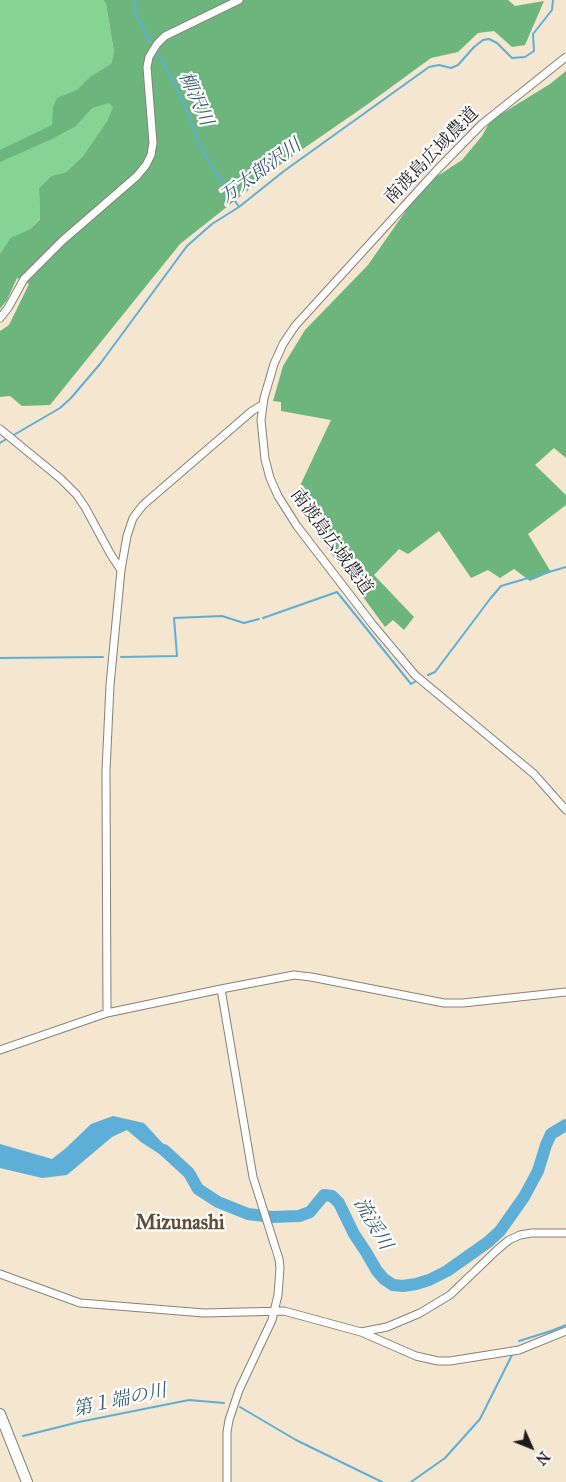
<!DOCTYPE html>
<html>
<head>
<meta charset="utf-8">
<style>
	body { margin:0 }
	#map { position:relative; width:566px; height:1482px; overflow:hidden; background:#f4e6cf; font-family:"IM FELL Great Primer",serif }
	canvas { display:block }
	.north { position:absolute; left:506px; top:1422px; width:50px; height:50px; -webkit-text-stroke:4px #fff; paint-order:stroke; rotate:134deg; font-size:14px; font-weight:700; line-height:20px; text-align:center; color:#1c1c1c }
	.north::after { content:''; display:block; margin:auto; width:18px; height:22px; background:#1c1c1c; clip-path:polygon(50% 0,100% 100%,50% 72%,0 100%) }
</style>
</head>
<body>
<div id="map">
<canvas width="566" height="1482"></canvas>
<div class="north">N</div>
</div>
<script>
const ctx = document.querySelector('canvas').getContext('2d');
ctx.lineJoin = 'round';
function fill(path, color) { ctx.fillStyle = color; ctx.fill(path, 'evenodd'); }
const shape = rows => new Path2D(rows.map(r => 'M' + r).join(''));
function strokePath(path, color, width, dash) { ctx.strokeStyle = color; ctx.lineWidth = width; ctx.lineCap = dash ? 'butt' : 'round'; ctx.setLineDash(dash || []); ctx.stroke(path); }
function drawText(font, color, halo, rows, align = 'center') {
  ctx.font = font + ' "IM FELL Great Primer","Noto Serif JP",serif'; ctx.lineWidth = 4.5; ctx.setLineDash([]); ctx.textBaseline = 'middle'; ctx.strokeStyle = halo; ctx.fillStyle = color; for (const [text, x, y, turn = 0] of rows) {
    ctx.save(); ctx.translate(x, y); ctx.rotate((+turn || 0) * Math.PI / 180); ctx.textAlign = isNaN(turn) ? turn : align; if (halo) ctx.strokeText(text, 0, 0); ctx.fillText(text, 0, 0); ctx.restore();
  }
}
const green = shape([
	[0,0,103,0,106,4,114,52,111,64,113,108,107,121,83,156,66,172,51,176,39,188,40,218,30,229,10,238,0,254]
]);
const forest = shape([
	[103,0,508,0,515,6,544,1,525,45,512,47,494,31,478,33,458,52,431,58,368,104,281,164,180,244,50,405,22,406,10,396,0,397,0,331,9,325,29,284,17,278,7,300,0,309,0,254,10,238,30,229,40,219,39,188,51,176,66,172,83,156,107,121,113,107,109,103,92,108,76,126,52,139,0,162,0,150,52,125,53,107,57,98,77,90,90,77,111,64,114,52,106,4],
	[566,71,566,458,554,448,535,465,566,495,566,505,528,534,551,572,530,581,514,569,500,578,488,570,471,578,439,531,408,554,399,549,374,575,414,617,404,630,393,620,385,627,315,531,321,522,298,490,331,420,281,411,281,402,273,401,283,366,305,330,368,265,414,199,433,179,462,160,482,136,488,125,493,119,550,84]
]);
const water = shape([
	[113,1116,144,1123,178,1160,170,1161,141,1142,127,1130,112,1137,67,1175,42,1178,0,1168,0,1144,52,1159,66,1148,91,1124]
]);
const stream = shape([
	[135,0,136,15,153,46],
	[156,50,178,90,203,152,239,207],
	[12,436,60,408,71,398,100,364,187,246,212,224,239,207,284,171,429,67,439,65,451,68,458,65,474,47,483,40,489,39,497,43,512,58,525,57,534,51,533,34,552,10,553,0],
	[0,443,8,438],
	[263,618,337,592,411,684,416,681],
	[121,657,177,656,174,618,222,616,244,623,259,619],
	[0,658,103,657],
	[428,675,435,672,490,599,501,586,566,567],
	[519,1341,551,1331,566,1325],
	[240,1407,296,1440,382,1482],
	[23,1436,79,1422,189,1400,224,1403],
	[411,1482,445,1458,480,1419,513,1353]
]);
const river = shape([
	[164,1150,189,1173,198,1189,218,1202,248,1214,272,1217,299,1216,310,1212,324,1195,332,1196,339,1203,354,1234,366,1252,377,1271,384,1279,393,1285,403,1286,416,1284,429,1280,447,1271,488,1242,500,1231,524,1197,538,1171,546,1145,551,1134,566,1125]
]);
const minor = shape([
	[566,57,482,124,436,171,295,326,283,344,274,364,264,398,261,420,265,459,270,478,278,496,297,526,373,625,415,675,534,774,566,810],
	[0,318,8,308,24,279,62,241,137,176,146,165,151,155,153,143,147,67,149,57,157,44,165,36,239,0],
	[0,429,61,479,76,494,85,507,111,555,121,570],
	[221,989,253,1177,279,1259,280,1268,278,1295,272,1320,239,1390,229,1420,227,1432,227,1482],
	[107,1013,106,771,110,685,121,570,127,536,133,518,143,505,252,411,262,405],
	[0,1050,107,1013,221,989,294,975,311,977,444,1003,463,1003,566,992],
	[0,1274,80,1303,93,1304,204,1313,284,1311,361,1332,416,1356,438,1361,450,1361,519,1350,566,1331],
	[361,1332,387,1327,420,1313,450,1295,497,1250,509,1240,520,1235,532,1233,566,1233]
]);
const highway = shape([
	[0,1414,27,1482]
]);
const streetNames = [
	["南渡島広域農道",432,156,-46],
	["南渡島広域農道",331,542,54]
];
const waterNames = [
	["柳沢川",195,99,66],
	["万太郎沢川",261,172,-36],
	["流渓川",372,1224,60],
	["第１端の川",120,1401,-12]
];
const quarterNames = [
	["Mizunashi",180,1224]
];
fill(green, '#86d493');
fill(forest, '#6cb67d');
fill(water, '#5dafd8');
strokePath(stream, '#5dafd8', 2);
strokePath(river, '#5dafd8', 12);
strokePath(minor, '#888176', 9);
strokePath(highway, '#888176', 12);
strokePath(minor, '#fff', 7);
strokePath(highway, '#fff', 10);
drawText('18px', '#1c1c1c', '#fff', streetNames);
drawText('italic 19px', '#395e71', '#fff', waterNames);
drawText('bold 20px', '#614e36', '#fff', quarterNames);
</script>
</body>
</html>
